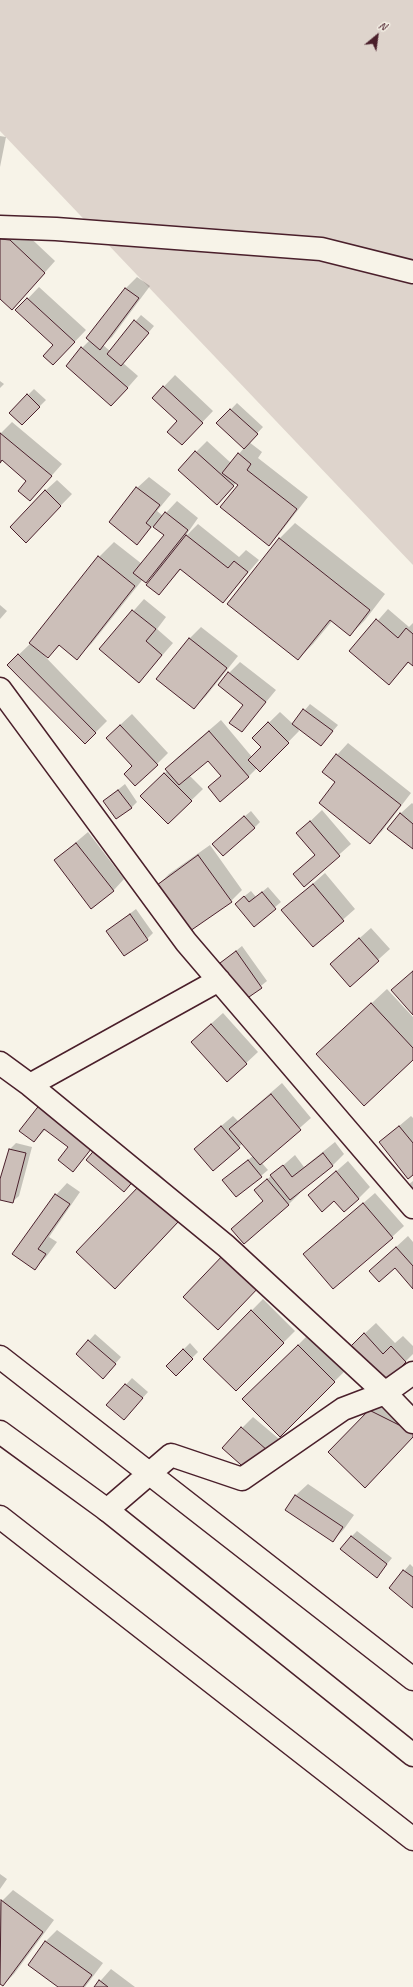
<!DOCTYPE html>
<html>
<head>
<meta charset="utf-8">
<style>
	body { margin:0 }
	#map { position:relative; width:413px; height:1987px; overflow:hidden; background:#f7f3e8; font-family:Caveat,sans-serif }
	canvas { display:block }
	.north { position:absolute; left:357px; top:16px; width:40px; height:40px; -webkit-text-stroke:3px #f7f3e8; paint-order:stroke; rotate:29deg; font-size:11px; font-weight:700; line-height:16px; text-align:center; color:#4a1f2b }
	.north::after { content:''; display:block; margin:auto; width:14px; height:18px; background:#4a1f2b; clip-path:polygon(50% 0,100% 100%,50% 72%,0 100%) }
</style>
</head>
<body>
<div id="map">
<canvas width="413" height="1987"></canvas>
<div class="north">N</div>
</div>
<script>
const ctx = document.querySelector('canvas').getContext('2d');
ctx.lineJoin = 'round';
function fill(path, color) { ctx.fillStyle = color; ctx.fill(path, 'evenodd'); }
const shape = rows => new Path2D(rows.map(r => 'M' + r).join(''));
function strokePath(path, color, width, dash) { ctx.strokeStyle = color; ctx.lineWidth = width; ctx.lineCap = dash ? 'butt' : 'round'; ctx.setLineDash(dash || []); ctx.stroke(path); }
const green = shape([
	[0,0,413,0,413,565,0,131]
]);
const shadow = shape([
	[0,136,6,137,0,167],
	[0,227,21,229,55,261,23,297,0,297],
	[137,277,150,286,112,337,103,345,110,351,141,315,154,326,123,363,138,376,123,393,82,348,90,340,88,338,126,288],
	[39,287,86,330,64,353,17,310],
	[175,375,213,411,193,432,153,398],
	[0,381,4,384,0,388],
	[34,389,46,400,22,424,10,413],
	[237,403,263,427,249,442,262,452,258,458,308,497,280,533,269,544,239,485,236,483,228,492,196,452,207,441,231,463,244,448,218,423],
	[12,422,62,464,30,500,28,481,3,460,0,464,0,434],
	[149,477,171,494,157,511,163,516,177,501,198,518,184,538,198,524,239,557,246,550,259,560,223,602,181,569,159,594,158,570,146,582,143,579,92,643,77,658,60,645,48,657,34,645,107,721,85,743,8,665,31,643,99,557,114,542,142,564,165,535,153,526,137,544,137,488],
	[57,480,72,494,37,530,45,491],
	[295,523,385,594,365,620,350,635,332,621,313,644,298,659,228,604,280,538],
	[144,599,166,617,157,629,173,643,139,682,100,649],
	[0,605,7,611,0,619],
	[388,609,409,627,413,623,413,665,409,662,389,684,351,651],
	[201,627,238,656,206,696,194,708,157,679,190,638],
	[240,662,276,690,242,731,245,705,229,673],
	[310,704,338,725,321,745,297,726,299,731,260,771,257,768,248,777,209,787,222,775,208,759,189,775,203,789,168,823,142,796,168,770,166,769,178,757,221,720,252,757,262,747,253,738,280,712,293,724],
	[132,714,168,753,157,764,133,765,119,726],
	[348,743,411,793,382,831,370,842,337,782,337,755],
	[125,784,137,802,131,808,104,801],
	[412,803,413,804,413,848,400,814],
	[322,810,351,844,304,886,294,874,316,854,298,833],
	[251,811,260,822,254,828,219,838],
	[88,832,124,879,113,891,55,860],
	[210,845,242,890,231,901,158,885,169,874],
	[325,873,355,909,313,946,283,910],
	[268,887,281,902,254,925,242,898,251,891,256,897],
	[136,909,153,933,147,939,107,931],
	[371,928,390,949,350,985,343,953],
	[242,946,267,981,246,998,221,963],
	[387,989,413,1017,413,1059,333,1039],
	[223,1013,258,1052,227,1081,203,1031],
	[282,1083,311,1118,261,1162,268,1170,237,1196,230,1174,253,1156,243,1143,213,1170,207,1138,233,1116,238,1121],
	[53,1092,105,1132,73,1170,70,1147,46,1129,34,1141],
	[411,1116,413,1118,413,1173,380,1142],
	[335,1142,344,1154,333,1165,299,1192,300,1193,289,1204,244,1243,232,1229,264,1200,255,1190,295,1155,304,1167],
	[16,1143,32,1147,19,1196,12,1202,0,1198,0,1183,10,1149],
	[348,1161,370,1187,359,1198,344,1211,334,1200,309,1195],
	[156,1171,193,1207,130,1273,141,1186],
	[413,1181,413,1191,408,1185],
	[67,1183,80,1192,49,1237,57,1242,46,1257,34,1269,14,1254,56,1195],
	[375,1193,404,1226,392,1237,304,1254],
	[408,1236,413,1242,413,1288,395,1267,370,1271],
	[238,1241,272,1273,229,1318,227,1252],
	[263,1299,295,1331,236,1390,204,1359],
	[376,1323,395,1343,403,1336,413,1346,413,1354,386,1381,363,1335],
	[313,1330,349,1367,280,1435,244,1399],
	[95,1334,121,1357,109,1371,77,1354],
	[190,1343,198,1352,176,1374,167,1366],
	[132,1378,148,1392,129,1413,108,1405],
	[381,1399,413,1436,329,1452],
	[253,1417,279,1439,260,1459,242,1428],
	[308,1484,354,1515,344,1529,333,1541,287,1510,296,1495],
	[357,1531,392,1558,377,1576,351,1537],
	[410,1564,413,1567,413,1606,390,1588],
	[0,1874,7,1879,0,1889],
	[13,1890,54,1920,14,1974,3,1985,0,1983,0,1903],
	[57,1930,103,1963,85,1987,60,1987,29,1964,46,1941],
	[111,1969,135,1987,95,1987]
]);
const building = shape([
	[0,239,10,240,45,273,12,310,0,299,0,239],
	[125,288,139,298,100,350,86,338,125,288],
	[27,298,75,342,53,365,43,356,53,345,15,310,27,298],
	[134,320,149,333,121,366,107,354,134,320],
	[81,347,128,388,111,406,66,366,81,347],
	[163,386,203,423,182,445,167,432,177,421,152,398,163,386],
	[27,394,40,407,22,425,9,413,27,394],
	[230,409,258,434,244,449,216,423,230,409],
	[0,433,52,476,30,501,18,491,26,481,2,460,0,463,0,433],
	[195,451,234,486,217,505,178,470,195,451],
	[238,453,251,464,247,470,297,509,269,546,220,507,238,485,222,473,238,453],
	[136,487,160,505,146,523,151,527,137,545,109,522,136,487],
	[45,490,61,506,26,543,10,527,45,490],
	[165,512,188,530,146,583,133,573,164,535,153,527,165,512],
	[186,535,228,568,234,561,248,572,223,603,180,569,159,595,146,585,186,535],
	[279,538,370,610,350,636,330,620,298,660,227,604,279,538],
	[98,556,135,586,77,660,59,645,48,658,29,643,98,556],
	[132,610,156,629,146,641,162,655,139,683,99,649,132,610],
	[376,619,398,638,406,628,413,634,413,666,408,662,389,685,349,651,376,619],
	[189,638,227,668,194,709,156,679,189,638],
	[18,654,96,733,85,744,7,665,18,654],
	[228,672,266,702,242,732,229,723,243,705,218,685,228,672],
	[303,709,333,731,321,746,292,724,303,709],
	[268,722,289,743,260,772,248,760,261,747,252,738,268,722],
	[120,725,158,765,135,786,124,774,132,766,106,738,120,725],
	[209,731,249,777,220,802,208,787,221,776,208,761,179,785,165,769,209,731],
	[336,754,401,805,370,844,319,803,335,782,322,772,336,754],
	[164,773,192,801,168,824,140,796,164,773],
	[118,790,132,808,116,819,103,801,118,790],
	[400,813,413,824,413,849,387,829,400,813],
	[244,816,255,828,223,856,212,844,244,816],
	[310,821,340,856,304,887,293,874,315,855,296,833,310,821],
	[76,843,114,891,91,909,54,860,76,843],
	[198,855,232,902,190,931,157,885,198,855],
	[313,884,344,921,313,947,281,910,313,884],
	[262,892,276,909,254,927,235,904,244,896,249,902,262,892],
	[130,914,148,940,124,956,106,931,130,914],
	[359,938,379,961,350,987,330,964,359,938],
	[236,951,262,988,246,999,220,963,236,951],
	[413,971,413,1015,391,990,413,971],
	[371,1003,413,1048,413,1060,364,1106,316,1054,371,1003],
	[211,1024,247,1064,227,1082,191,1042,211,1024],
	[271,1094,301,1130,260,1165,229,1129,271,1094],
	[41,1103,95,1144,73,1172,58,1160,68,1147,44,1129,34,1142,19,1131,41,1103],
	[221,1126,240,1148,213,1171,194,1149,221,1126],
	[399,1126,413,1143,413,1175,408,1179,379,1142,399,1126],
	[97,1147,135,1179,124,1192,86,1160,97,1147],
	[9,1149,26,1153,13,1203,0,1200,0,1179,9,1149],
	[323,1153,333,1166,290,1200,270,1175,283,1165,292,1177,323,1153],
	[248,1160,262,1177,236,1197,222,1180,248,1160],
	[336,1171,359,1199,344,1212,334,1201,322,1212,308,1195,336,1171],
	[267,1179,289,1205,244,1244,231,1229,263,1201,254,1190,267,1179],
	[140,1185,178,1222,115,1289,76,1252,140,1185],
	[55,1194,70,1204,38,1249,46,1254,35,1270,12,1254,55,1194],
	[363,1203,393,1238,333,1289,303,1254,363,1203],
	[396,1247,413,1266,413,1289,395,1268,379,1282,369,1271,396,1247],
	[226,1252,261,1285,218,1330,183,1297,226,1252],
	[251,1310,284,1343,236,1391,203,1359,251,1310],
	[364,1333,383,1354,391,1346,406,1362,386,1382,351,1346,364,1333],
	[88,1340,116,1364,103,1379,76,1354,88,1340],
	[298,1345,335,1382,280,1437,242,1399,298,1345],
	[183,1349,193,1359,176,1376,166,1366,183,1349],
	[125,1384,143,1398,124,1420,106,1405,125,1384],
	[369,1410,413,1432,413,1437,365,1488,328,1452,369,1410],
	[241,1427,268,1451,249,1472,222,1448,241,1427],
	[295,1495,343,1527,333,1542,285,1510,295,1495],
	[351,1536,387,1564,377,1578,340,1549,351,1536],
	[403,1570,413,1577,413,1608,389,1588,403,1570],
	[1,1900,43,1932,3,1986,0,1984,1,1900],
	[45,1941,92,1975,83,1987,58,1987,28,1965,45,1941],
	[99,1980,108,1987,94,1987,99,1980]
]);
const street = shape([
	[0,227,56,229,321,249,413,272],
	[0,689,186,942,413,1207],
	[0,1063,30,1085,226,1246,385,1393,413,1422],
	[30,1085,219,980],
	[0,1357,413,1679],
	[107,1510,171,1455,242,1479,343,1409,385,1393,413,1373]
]);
const secondary = shape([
	[0,1432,107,1510,413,1755],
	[0,1517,413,1839]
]);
fill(green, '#ded4cc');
fill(shadow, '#0003');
fill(building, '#ccbfb9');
strokePath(building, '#4a1f2b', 1);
strokePath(street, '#4a1f2b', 25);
strokePath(secondary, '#4a1f2b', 25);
strokePath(street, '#f7f3e8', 22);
strokePath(secondary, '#f7f3e8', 22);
</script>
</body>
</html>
